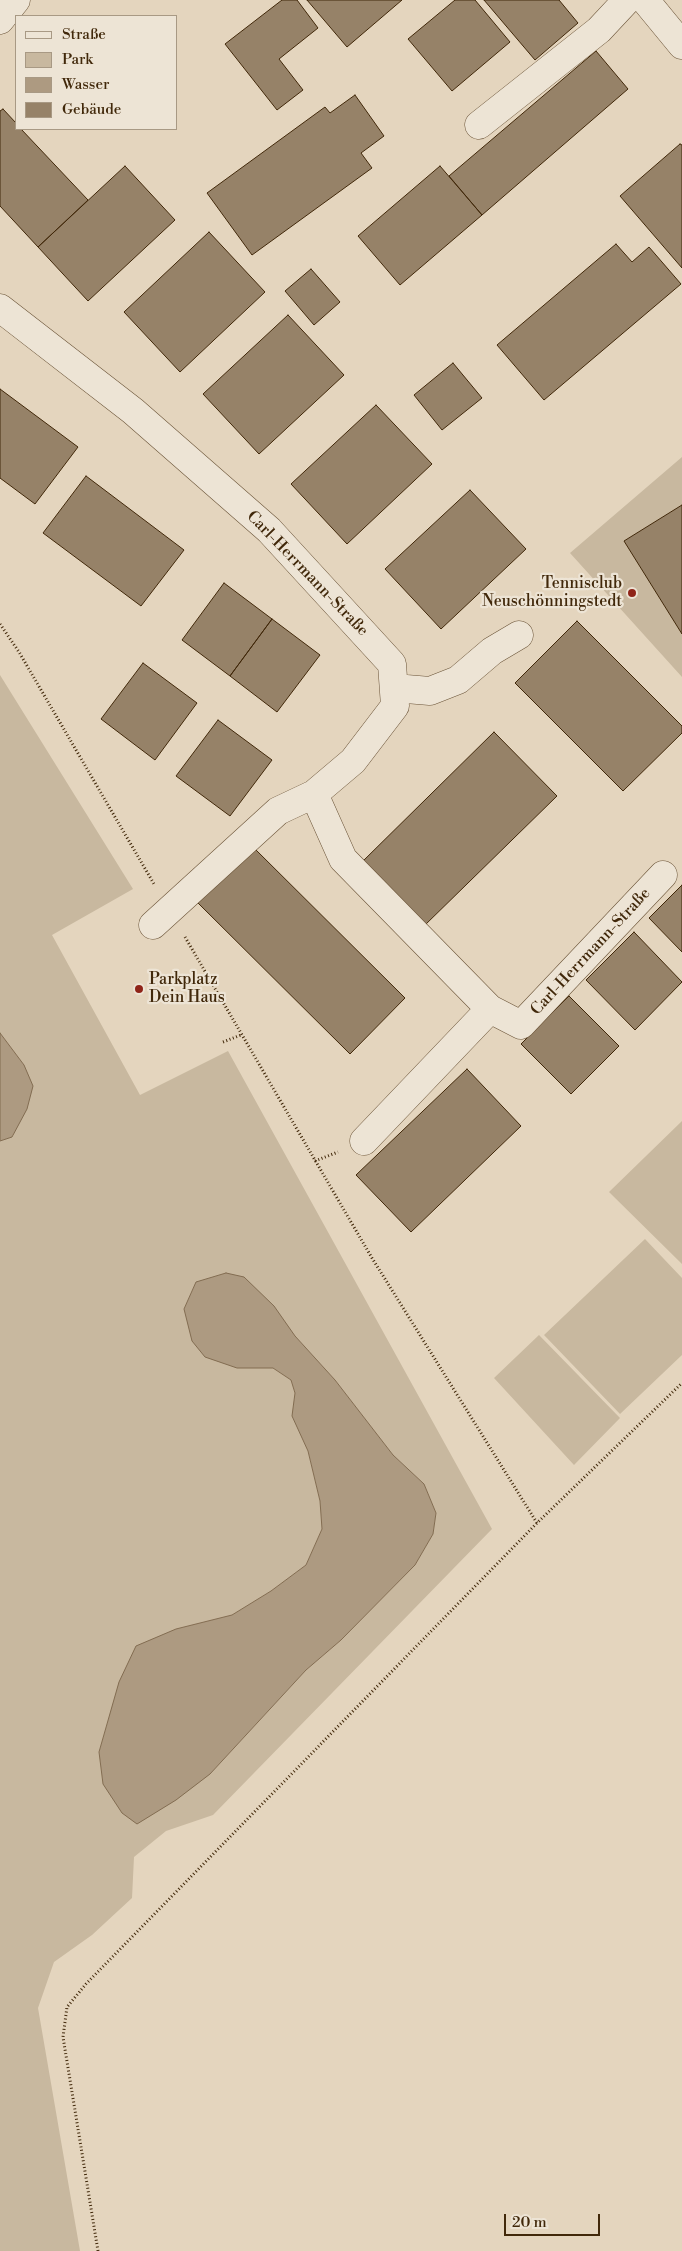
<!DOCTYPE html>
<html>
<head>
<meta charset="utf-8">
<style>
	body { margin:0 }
	#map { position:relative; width:682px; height:2251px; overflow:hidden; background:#e4d5be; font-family:"Libre Bodoni",serif }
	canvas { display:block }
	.legend { position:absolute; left:15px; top:15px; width:162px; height:115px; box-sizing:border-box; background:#ede4d5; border:1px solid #a89984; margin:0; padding:6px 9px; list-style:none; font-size:15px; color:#41280a }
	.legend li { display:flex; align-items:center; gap:10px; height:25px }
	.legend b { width:25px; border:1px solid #a89984 }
	.scale { position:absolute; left:504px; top:2214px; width:96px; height:22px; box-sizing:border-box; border:2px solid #41280a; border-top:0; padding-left:6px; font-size:15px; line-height:18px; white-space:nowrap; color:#41280a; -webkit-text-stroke:4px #ede4d5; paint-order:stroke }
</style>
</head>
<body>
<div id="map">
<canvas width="682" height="2251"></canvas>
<ul class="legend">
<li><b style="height:6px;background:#ede4d5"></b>Straße</li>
<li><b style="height:14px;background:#c8b89f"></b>Park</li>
<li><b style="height:14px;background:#ad9a81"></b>Wasser</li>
<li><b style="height:14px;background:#968268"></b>Gebäude</li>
</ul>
<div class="scale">20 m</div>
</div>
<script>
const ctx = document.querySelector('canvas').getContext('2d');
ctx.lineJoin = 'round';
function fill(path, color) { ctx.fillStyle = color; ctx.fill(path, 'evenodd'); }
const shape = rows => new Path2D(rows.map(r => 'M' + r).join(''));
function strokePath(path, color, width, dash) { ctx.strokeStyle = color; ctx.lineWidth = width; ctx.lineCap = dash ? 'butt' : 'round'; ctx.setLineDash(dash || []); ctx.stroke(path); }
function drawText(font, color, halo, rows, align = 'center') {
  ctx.font = font + ' "Libre Bodoni",serif'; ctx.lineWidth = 4.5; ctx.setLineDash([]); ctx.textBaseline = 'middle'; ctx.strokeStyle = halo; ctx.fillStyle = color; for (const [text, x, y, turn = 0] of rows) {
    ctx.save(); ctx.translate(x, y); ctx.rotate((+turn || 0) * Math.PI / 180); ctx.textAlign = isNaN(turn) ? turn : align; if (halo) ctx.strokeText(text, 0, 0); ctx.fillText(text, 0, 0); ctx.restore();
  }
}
const green = shape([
	[682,457,682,505,624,541,682,634,682,677,570,553],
	[0,675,133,889,52,935,140,1095,228,1051,492,1529,213,1815,166,1831,134,1857,132,1898,92,1935,54,1962,38,2008,80,2251,0,2251,0,1141,13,1136,24,1065,0,1033],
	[226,1273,295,1336,335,1380,393,1455,424,1484,436,1513,433,1534,415,1565,341,1640,306,1670,210,1774,103,1784,99,1752,108,1721,176,1629,232,1615,271,1591,306,1565,322,1529,320,1501,308,1451,293,1416,295,1393,291,1380,273,1368,237,1368,184,1309,196,1283],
	[682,1121,682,1264,609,1192],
	[645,1239,682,1278,682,1355,620,1414,544,1335],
	[539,1335,620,1418,574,1465,494,1378]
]);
const water = shape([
	[0,1033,24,1065,33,1086,27,1109,12,1137,0,1141,0,1033],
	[226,1273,244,1277,274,1306,295,1336,335,1380,393,1455,424,1484,436,1513,433,1534,415,1565,341,1640,306,1670,210,1774,176,1800,137,1824,122,1813,103,1784,99,1752,119,1682,136,1646,176,1629,232,1615,271,1591,306,1565,322,1529,320,1501,308,1451,292,1416,295,1393,291,1380,273,1368,237,1368,205,1357,192,1341,184,1309,196,1282,226,1273]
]);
const building = shape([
	[282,0,297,0,318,28,279,59,303,90,277,110,225,44,282,0],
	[307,0,402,0,347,47,307,0],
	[455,0,475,0,510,42,452,91,408,39,455,0],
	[484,0,559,0,578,23,535,60,484,0],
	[596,51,628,89,482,215,449,176,596,51],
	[355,95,384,136,361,153,372,168,252,255,207,193,325,107,330,113,355,95],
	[3,109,16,123,16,129,21,129,88,200,38,247,0,206,0,111,3,109],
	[680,144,682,145,682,268,620,196,680,144],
	[125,166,175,220,88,301,38,247,125,166],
	[440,166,482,215,400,285,358,236,440,166],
	[209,232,265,292,180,372,124,312,209,232],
	[616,244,632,262,649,247,681,284,544,400,497,345,616,244],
	[311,269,340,302,314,325,285,291,311,269],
	[288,315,344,375,259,454,203,394,288,315],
	[453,363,482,398,442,430,414,395,453,363],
	[0,389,78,447,35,504,0,478,0,389],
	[376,405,432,464,347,544,291,484,376,405],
	[86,476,184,550,141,606,43,533,86,476],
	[470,490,526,549,441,629,385,569,470,490],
	[682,505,682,634,624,541,682,505],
	[224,583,272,619,230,676,182,640,224,583],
	[272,619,320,655,277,712,230,676,272,619],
	[577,621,682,726,682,733,623,791,515,683,577,621],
	[143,663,197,703,155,760,101,719,143,663],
	[218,720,272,760,230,816,176,776,218,720],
	[494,732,557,796,424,926,362,862,494,732],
	[253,847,405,998,350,1054,198,903,253,847],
	[682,885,682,952,649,918,682,885],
	[634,932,682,982,635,1030,586,980,634,932],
	[569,996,619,1046,571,1094,521,1044,569,996],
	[467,1069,521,1126,411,1232,356,1175,467,1069]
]);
const path = shape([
	[0,624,19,652,154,884],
	[185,937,372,1258,537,1523,682,1383],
	[223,1042,241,1035],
	[315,1161,338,1152],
	[98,2251,63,2037,67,2007,86,1984,537,1523]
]);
const minor = shape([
	[645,0,682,45],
	[0,20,16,0],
	[479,125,599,30,627,0],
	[0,308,133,411,269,530,392,664,395,706,353,761,314,794,278,811,153,925],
	[394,688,430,691,458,680,492,651,519,635],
	[314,794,343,859,490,1009,521,1025,663,875],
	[364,1141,490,1009]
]);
const markers = [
	[632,593,5,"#8f2418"],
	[139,989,5,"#8f2418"]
];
const streetNames = [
	["Carl-Herrmann-Straße",307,574,46],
	["Carl-Herrmann-Straße",591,952,-47]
];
const poiNames = [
	["Tennisclub",622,584],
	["Neuschönningstedt",622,602],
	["Parkplatz",149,980,"left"],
	["Dein Haus",149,998,"left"]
];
fill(green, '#c8b89f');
fill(water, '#ad9a81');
strokePath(water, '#826c51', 1);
fill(building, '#968268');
strokePath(building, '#41280a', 1);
strokePath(minor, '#6a5337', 29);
strokePath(path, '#41280a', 3, [1, 2.5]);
strokePath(minor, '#ede4d5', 28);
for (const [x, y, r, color] of markers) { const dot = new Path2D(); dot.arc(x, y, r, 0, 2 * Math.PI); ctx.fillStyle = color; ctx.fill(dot); strokePath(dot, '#ede4d5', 2); }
drawText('16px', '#41280a', '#ede4d5', streetNames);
drawText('16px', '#41280a', '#ede4d5', poiNames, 'right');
</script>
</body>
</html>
